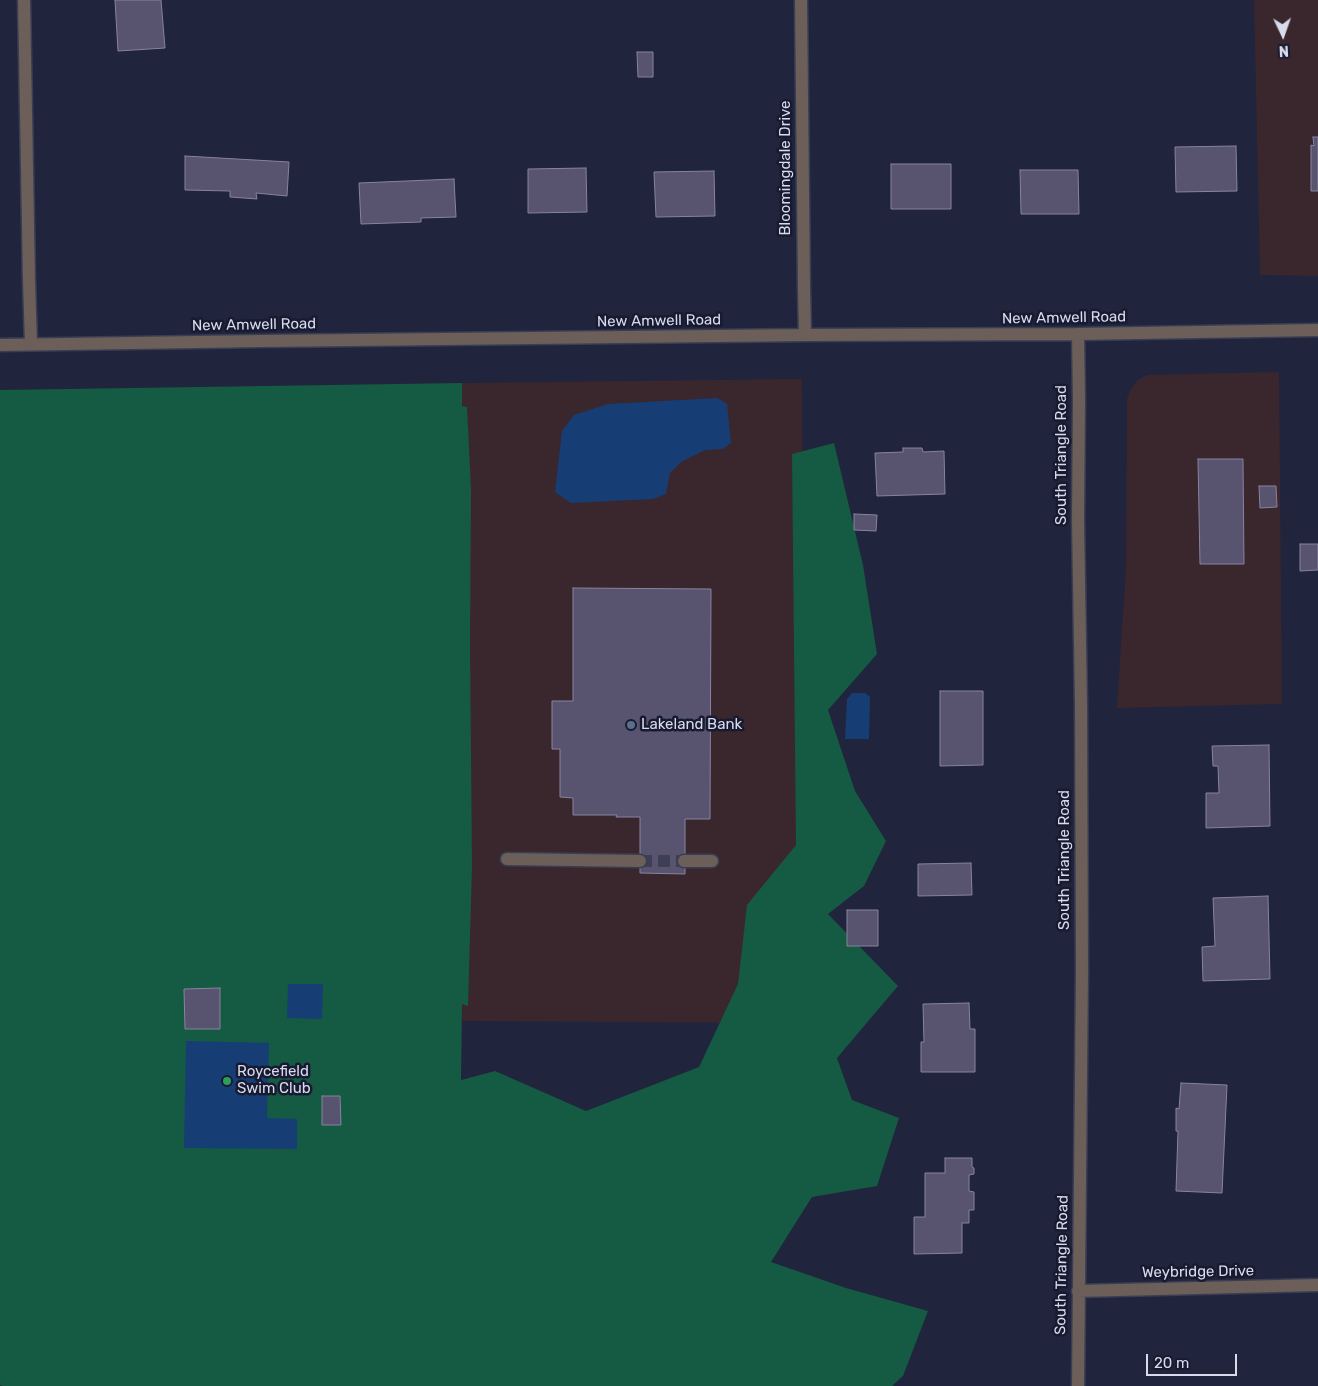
<!DOCTYPE html>
<html>
<head>
<meta charset="utf-8">
<style>
	body { margin:0 }
	#map { position:relative; width:1318px; height:1386px; overflow:hidden; background:#20243c; font-family:Rubik,sans-serif }
	canvas { display:block }
	.north { position:absolute; left:1258px; top:10px; width:50px; height:50px; -webkit-text-stroke:4px #171a31; paint-order:stroke; rotate:177deg; font-size:14px; font-weight:700; line-height:20px; text-align:center; color:#d8dbeb }
	.north::after { content:''; display:block; margin:auto; width:18px; height:22px; background:#d8dbeb; clip-path:polygon(50% 0,100% 100%,50% 72%,0 100%) }
	.scale { position:absolute; left:1146px; top:1354px; width:91px; height:22px; box-sizing:border-box; border:2px solid #d8dbeb; border-top:0; padding-left:6px; font-size:15px; line-height:18px; white-space:nowrap; color:#d8dbeb; -webkit-text-stroke:4px #171a31; paint-order:stroke }
</style>
</head>
<body>
<div id="map">
<canvas width="1318" height="1386"></canvas>
<div class="north">N</div>
<div class="scale">20 m</div>
</div>
<script>
const ctx = document.querySelector('canvas').getContext('2d');
ctx.lineJoin = 'round';
function fill(path, color) { ctx.fillStyle = color; ctx.fill(path, 'evenodd'); }
const shape = rows => new Path2D(rows.map(r => 'M' + r).join(''));
function strokePath(path, color, width, dash) { ctx.strokeStyle = color; ctx.lineWidth = width; ctx.lineCap = dash ? 'butt' : 'round'; ctx.setLineDash(dash || []); ctx.stroke(path); }
function drawText(font, color, halo, rows, align = 'center') {
  ctx.font = font + ' Rubik,sans-serif'; ctx.lineWidth = 5; ctx.setLineDash([]); ctx.textBaseline = 'middle'; ctx.strokeStyle = halo; ctx.fillStyle = color; for (const [text, x, y, turn = 0] of rows) {
    ctx.save(); ctx.translate(x, y); ctx.rotate((+turn || 0) * Math.PI / 180); ctx.textAlign = isNaN(turn) ? turn : align; if (halo) ctx.strokeText(text, 0, 0); ctx.fillText(text, 0, 0); ctx.restore();
  }
}
const commercial = shape([
	[1254,0,1318,0,1318,276,1260,275],
	[1279,372,1282,704,1117,708,1126,568,1127,399,1131,389,1138,380,1147,375],
	[802,379,804,1023,462,1021,462,383]
]);
const green = shape([
	[462,383,462,406,467,407,471,489,470,643,472,867,468,1006,462,1004,461,1080,495,1071,586,1111,699,1067,738,984,747,905,796,845,792,454,834,443,863,565,877,654,828,710,855,791,886,841,864,886,828,914,898,986,837,1058,852,1100,899,1118,877,1186,812,1197,771,1262,846,1288,928,1311,903,1376,892,1386,3,1386,0,1385,0,390]
]);
const water = shape([
	[717,398,727,404,731,443,723,449,705,450,681,462,670,473,666,494,653,499,571,503,555,492,562,431,574,415,608,404],
	[852,693,865,693,870,697,869,739,845,739,847,699],
	[288,984,323,984,322,1019,287,1018],
	[186,1041,269,1043,267,1118,297,1119,297,1149,184,1148]
]);
const building = shape([
	[115,0,161,0,165,48,118,51,115,0],
	[637,52,653,52,653,77,638,77,637,52],
	[1313,137,1318,137,1318,191,1311,191,1311,145,1314,146,1313,137],
	[1236,146,1237,191,1176,192,1175,147,1236,146],
	[185,156,289,162,287,196,256,193,257,199,230,197,230,191,185,190,185,156],
	[891,164,951,164,951,209,891,209,891,164],
	[586,168,587,212,528,213,528,169,586,168],
	[1020,170,1078,170,1079,214,1021,214,1020,170],
	[714,171,715,216,656,217,654,172,714,171],
	[454,179,456,217,421,218,421,222,361,224,359,183,454,179],
	[903,448,922,448,923,452,944,451,945,494,877,496,875,453,903,452,903,448],
	[1198,459,1243,459,1244,564,1200,564,1198,459],
	[1259,486,1276,486,1277,507,1260,508,1259,486],
	[854,514,877,515,876,531,854,530,854,514],
	[1300,544,1318,544,1318,570,1300,571,1300,544],
	[573,588,711,589,710,819,685,819,685,874,640,873,640,817,616,817,617,815,573,815,573,798,560,797,560,749,552,749,552,701,573,701,573,588],
	[940,691,983,691,983,765,940,766,940,691],
	[1269,745,1270,826,1206,828,1206,793,1219,793,1218,766,1213,766,1212,746,1269,745],
	[971,863,972,895,918,896,918,864,971,863],
	[1268,896,1270,979,1203,981,1202,947,1215,946,1213,898,1268,896],
	[847,910,878,910,878,946,847,946,847,910],
	[220,988,220,1029,185,1029,184,989,220,988],
	[969,1003,970,1029,975,1029,975,1072,921,1072,921,1042,924,1042,923,1004,969,1003],
	[1181,1083,1227,1085,1222,1193,1176,1191,1178,1131,1176,1131,1176,1108,1179,1109,1181,1083],
	[322,1096,340,1096,341,1125,322,1125,322,1096],
	[945,1158,972,1158,972,1167,974,1168,974,1174,969,1175,969,1191,974,1192,974,1210,969,1210,969,1223,962,1223,962,1253,914,1254,914,1217,925,1217,925,1173,945,1173,945,1158]
]);
const minorTunnel = shape([
	[640,861,684,861]
]);
const minor = shape([
	[24,0,29,280,31,344],
	[801,0,804,288,805,335],
	[0,345,262,341,805,335,1078,334,1318,330],
	[507,859,640,861],
	[684,861,712,861],
	[1078,1291,1318,1285],
	[1078,1386,1082,971,1081,704,1078,520,1079,400,1078,334]
]);
const markers = [
	[631,725,5,"#5c6f8a"],
	[227,1081,5,"#2e9e5b"]
];
const streetNames = [
	["Bloomingdale Drive",786,168,-90],
	["New Amwell Road",1064,318,-1],
	["New Amwell Road",659,321,-1],
	["New Amwell Road",254,325,-1],
	["South Triangle Road",1062,455,-90],
	["South Triangle Road",1065,860,-90],
	["South Triangle Road",1062,1265,-89],
	["Weybridge Drive",1198,1272,-1]
];
const poiNames = [
	["Lakeland Bank",641,725],
	["Roycefield",237,1072],
	["Swim Club",237,1089]
];
fill(commercial, '#3a272d');
fill(green, '#155a42');
fill(water, '#163e75');
fill(building, '#58546f');
strokePath(building, '#8783a1', 1);
strokePath(minorTunnel, '#3c3f56', 12, [12, 6]);
strokePath(minor, '#3a3e54', 15);
strokePath(minor, '#6c5e58', 12);
for (const [x, y, r, color] of markers) { const dot = new Path2D(); dot.arc(x, y, r, 0, 2 * Math.PI); ctx.fillStyle = color; ctx.fill(dot); strokePath(dot, '#171a31', 2); }
drawText('15px', '#d8dbeb', '#171a31', streetNames);
drawText('15px', '#d8dbeb', '#171a31', poiNames, 'left');
</script>
</body>
</html>
